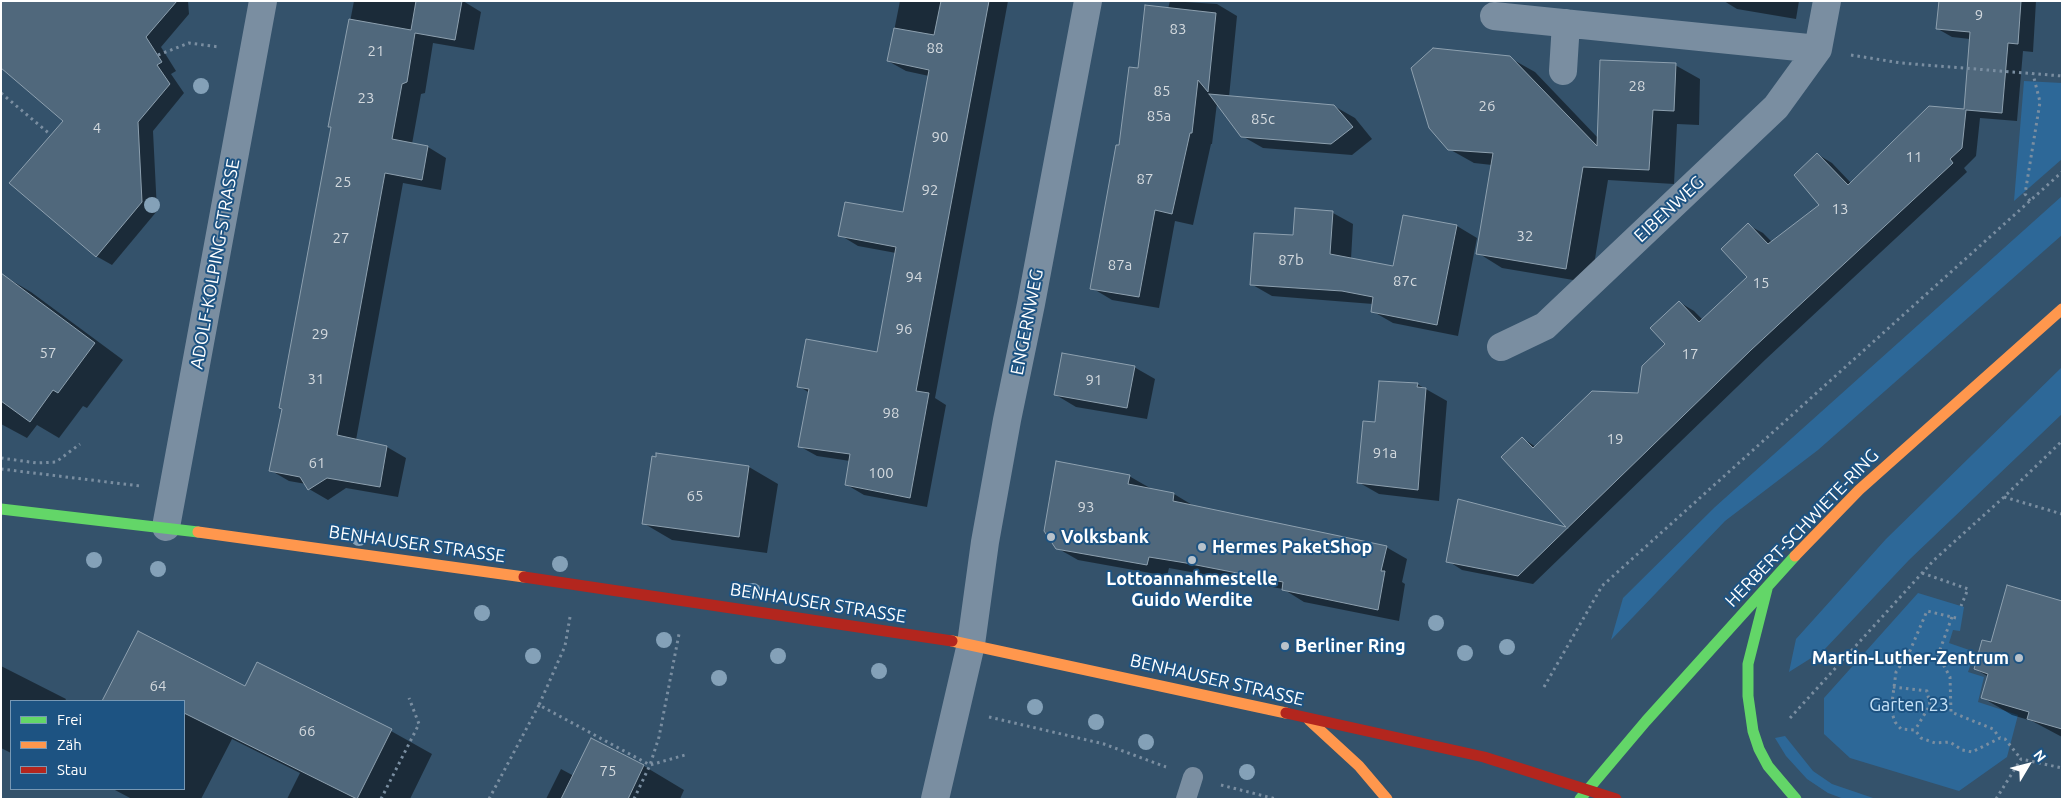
<!DOCTYPE html>
<html>
<head>
<meta charset="utf-8">
<style>
	body { margin:0 }
	#map { position:relative; width:2063px; height:800px; overflow:hidden; background:#34526b; font-family:Ubuntu,sans-serif }
	canvas { display:block }
	.frame { position:absolute; inset:0; border:2px solid #fff; pointer-events:none }
	.legend { position:absolute; left:10px; top:700px; width:175px; height:90px; box-sizing:border-box; background:#1d5382; border:1px solid #7798b4; margin:0; padding:6px 9px; list-style:none; font-size:15px; color:#fff }
	.legend li { display:flex; align-items:center; gap:10px; height:25px }
	.legend b { width:25px; border:1px solid #7798b4 }
	.north { position:absolute; left:2003px; top:740px; width:50px; height:50px; -webkit-text-stroke:4px #1d5382; paint-order:stroke; rotate:53deg; font-size:14px; font-weight:700; line-height:20px; text-align:center; color:#fff }
	.north::after { content:''; display:block; margin:auto; width:18px; height:22px; background:#fff; clip-path:polygon(50% 0,100% 100%,50% 72%,0 100%) }
</style>
</head>
<body>
<div id="map">
<canvas width="2063" height="800"></canvas>
<div class="frame"></div>
<ul class="legend">
<li><b style="height:6px;background:#63d668"></b>Frei</li>
<li><b style="height:6px;background:#ff974d"></b>Zäh</li>
<li><b style="height:6px;background:#b3261e"></b>Stau</li>
</ul>
<div class="north">N</div>
</div>
<script>
const ctx = document.querySelector('canvas').getContext('2d');
ctx.lineJoin = 'round';
function fill(path, color) { ctx.fillStyle = color; ctx.fill(path, 'evenodd'); }
const shape = rows => new Path2D(rows.map(r => 'M' + r).join(''));
function strokePath(path, color, width, dash) { ctx.strokeStyle = color; ctx.lineWidth = width; ctx.lineCap = dash ? 'butt' : 'round'; ctx.setLineDash(dash || []); ctx.stroke(path); }
function drawText(font, color, halo, rows, align = 'center') {
  ctx.font = font + ' Ubuntu,sans-serif'; ctx.lineWidth = 4; ctx.setLineDash([]); ctx.textBaseline = 'middle'; ctx.strokeStyle = halo; ctx.fillStyle = color; for (const [text, x, y, turn = 0] of rows) {
    ctx.save(); ctx.translate(x, y); ctx.rotate((+turn || 0) * Math.PI / 180); ctx.textAlign = isNaN(turn) ? turn : align; if (halo) ctx.strokeText(text, 0, 0); ctx.fillText(text, 0, 0); ctx.restore();
  }
}
const green = shape([
	[2024,81,2062,83,2062,159,2014,201],
	[2062,196,2062,235,1818,450,1725,521,1611,640,1623,598,1715,507],
	[2062,367,2062,414,1909,560,1824,650,1789,672,1796,639,1886,539],
	[1918,593,1964,607,1960,631,1953,630,1949,643,1975,652,1968,672,1984,677,1978,702,2018,715,2007,757,1959,791,1850,758,1824,734,1824,698],
	[1785,736,1813,771,1832,784,1876,799,1844,799,1828,793,1807,779,1786,756,1775,738]
]);
const shadow = shape([
	[1,1,188,1,189,14,161,47,176,71,171,74,184,93,153,131,157,211,112,265,96,256,64,121],
	[354,1,463,1,481,12,474,50,433,43,425,93,421,94,412,144,428,147,446,158,441,190,403,183,356,440,387,447,406,458,398,497,346,488,328,500,309,489,306,484,289,481,270,470,283,409,332,127,330,126],
	[900,1,1008,1,935,398,946,405,927,507,864,495,847,485,850,461,817,456,799,446,810,393,798,386,878,354,896,253,858,246,840,235,904,213,929,76,906,71,888,61],
	[1170,1,1217,4,1237,16,1229,97,1334,106,1355,118,1372,139,1352,155,1263,148,1242,136,1217,103,1212,144,1211,144,1193,225,1175,221,1159,308,1112,300,1092,288,1120,147,1139,69,1168,9],
	[1724,1,1799,1,1796,19,1737,9],
	[1940,1,2036,1,2033,52,2023,51,2017,121,1980,118,1976,156,1964,168,1967,172,1766,359,1533,584,1462,570,1448,561,1459,501,1569,529,1503,457,1522,438,1536,447,1639,394,1667,344,1679,302,1694,311,1703,320,1749,277,1748,225,1763,233,1772,242,1821,205,1817,154,1832,163,1851,183,1965,111,1970,39,1952,37,1938,29],
	[1510,58,1535,72,1598,138,1675,65,1700,79,1699,125,1677,124,1674,184,1608,180,1591,283,1502,268,1478,253,1492,165,1474,163,1449,149],
	[1296,210,1333,213,1353,224,1351,259,1394,268,1457,226,1477,238,1458,336,1393,323,1372,311,1373,304,1272,296,1251,284,1294,237],
	[2,275,31,292,123,360,87,408,83,406,59,438,37,425,27,438,1,424],
	[1134,367,1155,379,1147,419,1076,407,1056,395],
	[1417,384,1447,401,1439,501,1379,494,1358,482,1376,424],
	[749,467,778,484,767,553,672,540,643,523],
	[1129,476,1150,488,1149,489,1174,494,1194,506,1386,547,1407,559,1402,582,1405,584,1399,621,1304,602,1283,589,1169,568,1167,576,1078,560,1057,548],
	[2062,598,2062,737,2032,721,2012,715,1983,698,1989,677,1975,669,1991,644,2060,602],
	[138,633,246,688,257,664,391,731,432,754,410,799,287,799,300,773,232,739,201,799,132,799,113,789,184,789,184,701,103,701],
	[1,666,66,699,65,701,11,701,11,753,1,748],
	[591,740,644,766,684,790,680,799,546,799,561,769,574,776]
]);
const building = shape([
	[1,1,177,1,146,37,162,62,157,65,170,84,138,122,142,202,96,257,9,183,63,121,1,68,1,1],
	[416,1,462,1,455,40,415,33,407,82,402,84,392,139,428,146,422,180,385,173,337,435,387,446,380,487,327,478,308,490,300,477,269,471,282,409,279,408,331,127,328,127,349,19,411,30,416,1],
	[941,1,989,1,916,391,929,393,910,498,845,485,850,454,798,447,809,389,797,387,806,339,877,352,896,247,838,236,845,202,903,212,929,70,887,61,894,28,934,35,941,1],
	[1939,1,2021,1,2018,44,2008,43,2002,113,1966,110,1962,148,1950,159,1953,163,1751,350,1518,576,1446,562,1458,499,1566,527,1501,457,1522,437,1533,448,1592,391,1638,393,1642,366,1665,344,1650,328,1679,301,1699,322,1747,277,1721,249,1748,223,1768,244,1819,205,1794,175,1817,153,1848,185,1929,106,1964,109,1970,32,1936,29,1939,1],
	[1145,5,1216,13,1208,92,1198,80,1192,133,1190,133,1172,214,1155,210,1139,297,1090,289,1116,145,1119,145,1129,67,1138,68,1145,5],
	[1433,48,1510,56,1597,146,1600,60,1676,63,1674,111,1653,110,1649,170,1583,167,1566,269,1476,254,1493,153,1448,150,1429,128,1411,68,1433,48],
	[1209,94,1334,105,1353,127,1331,144,1241,137,1209,94],
	[1295,208,1333,211,1330,254,1393,266,1403,215,1457,225,1437,325,1371,312,1373,297,1342,291,1250,285,1254,233,1293,235,1295,208],
	[1,273,95,343,58,393,53,390,30,422,1,401,1,273],
	[1062,353,1135,366,1127,408,1054,395,1062,353],
	[1379,381,1418,383,1417,387,1426,388,1418,490,1357,483,1363,421,1375,422,1379,381],
	[656,453,749,466,739,537,642,524,652,456,656,457,656,453],
	[1056,461,1130,475,1128,484,1174,493,1173,501,1387,546,1381,571,1385,571,1378,610,1282,590,1283,582,1186,563,1149,557,1147,565,1056,549,1044,531,1056,461],
	[2007,585,2062,601,2062,729,2027,719,2029,712,1981,698,1988,674,1974,669,1982,640,1991,642,2007,585],
	[138,631,245,686,257,662,392,729,357,799,184,713,184,701,102,701,138,631],
	[591,738,644,765,628,799,561,799,591,738]
]);
const path = shape([
	[158,55,189,43,219,47],
	[1851,55,1901,63,2062,76],
	[1,93,51,135],
	[2030,201,2025,194,2040,102,2033,74],
	[1,458,37,463,56,462,80,444],
	[1,469,140,486],
	[2004,497,2062,514],
	[1922,573,1968,589,1961,606],
	[570,617,565,646,539,705,650,765,685,755],
	[1952,617,1938,655,1950,677,1951,712,1993,729,2000,738],
	[1956,618,1927,611,1909,653,1896,672,1891,710,1895,722,1901,729,1915,730,1921,738,1935,743,1950,742,1962,750,1972,752,2000,738,2005,739,2021,759],
	[1544,687,1602,586,2062,172],
	[1893,687,1927,691,1930,705,1915,730],
	[989,717,1104,744,1166,767],
	[1790,718,1934,560,2004,497,2062,441],
	[1221,785,1276,799],
	[381,799,419,724,409,698],
	[489,799,539,705],
	[634,799,650,765,659,737,679,634],
	[1996,799,2021,759,2062,768]
]);
const lane = shape([
	[1186,799,1193,777]
]);
const street = shape([
	[1494,16,1818,49],
	[1563,71,1566,23],
	[1501,347,1545,326,1776,107,1818,49,1827,1],
	[166,527,263,1],
	[935,799,971,644,985,542,1007,420,1031,304,1088,1]
]);
const fast = shape([
	[1,509,198,532],
	[1767,589,1748,664,1748,696,1753,731,1759,749,1768,766,1796,799],
	[1580,799,1646,721,1795,556]
]);
const slow = shape([
	[198,532,524,577],
	[1795,556,1859,490,2062,309],
	[952,641,1286,713],
	[1309,720,1359,766,1387,799]
]);
const jam = shape([
	[524,577,952,641],
	[1286,713,1484,757,1616,799]
]);
const trees = [
	[201,86],
	[152,205],
	[359,538],
	[94,560],
	[560,564],
	[158,569],
	[753,591],
	[482,613],
	[1436,623],
	[664,640],
	[1507,647],
	[1465,653],
	[533,656],
	[778,656],
	[879,671],
	[719,678],
	[1035,707],
	[1096,722],
	[1146,742],
	[1247,772]
];
const markers = [
	[1051,537,5,"#b8c2cb"],
	[1202,547,5,"#b8c2cb"],
	[1192,560,5,"#b8c2cb"],
	[1285,646,5,"#b8c2cb"],
	[2019,658,5,"#b8c2cb"]
];
const numberNames = [
	["9",1979,15],
	["83",1178,29],
	["88",935,48],
	["21",376,51],
	["28",1637,86],
	["85",1162,91],
	["23",366,98],
	["26",1487,106],
	["85a",1159,116],
	["85c",1263,119],
	["4",97,128],
	["90",940,137],
	["11",1914,157],
	["87",1145,179],
	["25",343,182],
	["92",930,190],
	["13",1840,209],
	["32",1525,236],
	["27",341,238],
	["87b",1291,260],
	["87a",1120,265],
	["94",914,277],
	["87c",1405,281],
	["15",1761,283],
	["96",904,329],
	["29",320,334],
	["57",48,353],
	["17",1690,354],
	["31",316,379],
	["91",1094,380],
	["98",891,413],
	["19",1615,439],
	["91a",1385,453],
	["61",317,463],
	["100",881,473],
	["65",695,496],
	["93",1086,507],
	["64",158,686],
	["66",307,731],
	["75",608,771]
];
const streetNames = [
	["EIBENWEG",1669,209,-43],
	["ADOLF-KOLPING-STRASSE",215,264,-80],
	["ENGERNWEG",1027,322,-79],
	["HERBERT-SCHWIETE-RING",1802,528,-46],
	["BENHAUSER STRASSE",417,544,8],
	["BENHAUSER STRASSE",818,603,9],
	["BENHAUSER STRASSE",1217,680,13]
];
const poiNames = [
	["Volksbank",1061,537],
	["Hermes PaketShop",1212,547],
	["Lottoannahmestelle",1192,579,"center"],
	["Guido Werdite",1192,600,"center"],
	["Berliner Ring",1295,646],
	["Martin-Luther-Zentrum",2009,658,"right"]
];
const parkNames = [
	["Garten 23",1909,705]
];
fill(green, '#2d6898');
fill(shadow, '#0007');
fill(building, '#50687c');
strokePath(building, '#8da0af', 1);
strokePath(path, '#7a8ea1', 3, [2.5, 4]);
strokePath(lane, '#7a8ea1', 20);
strokePath(street, '#7a8ea1', 28);
strokePath(fast, '#63d668', 11);
strokePath(slow, '#ff974d', 11);
strokePath(jam, '#b3261e', 11);
ctx.fillStyle = '#84a1b8';
for (const [x, y] of trees) { ctx.beginPath(); ctx.arc(x, y, 8, 0, 2 * Math.PI); ctx.fill(); }
for (const [x, y, r, color] of markers) { const dot = new Path2D(); dot.arc(x, y, r, 0, 2 * Math.PI); ctx.fillStyle = color; ctx.fill(dot); strokePath(dot, '#1d5382', 2); }
drawText('15px', '#d3d9de', null, numberNames);
drawText('18px', '#fff', '#1d5382', streetNames);
drawText('bold 18px', '#fff', '#1d5382', poiNames, 'left');
drawText('18px', '#c6e2f7', '#1d5382', parkNames);
</script>
</body>
</html>
